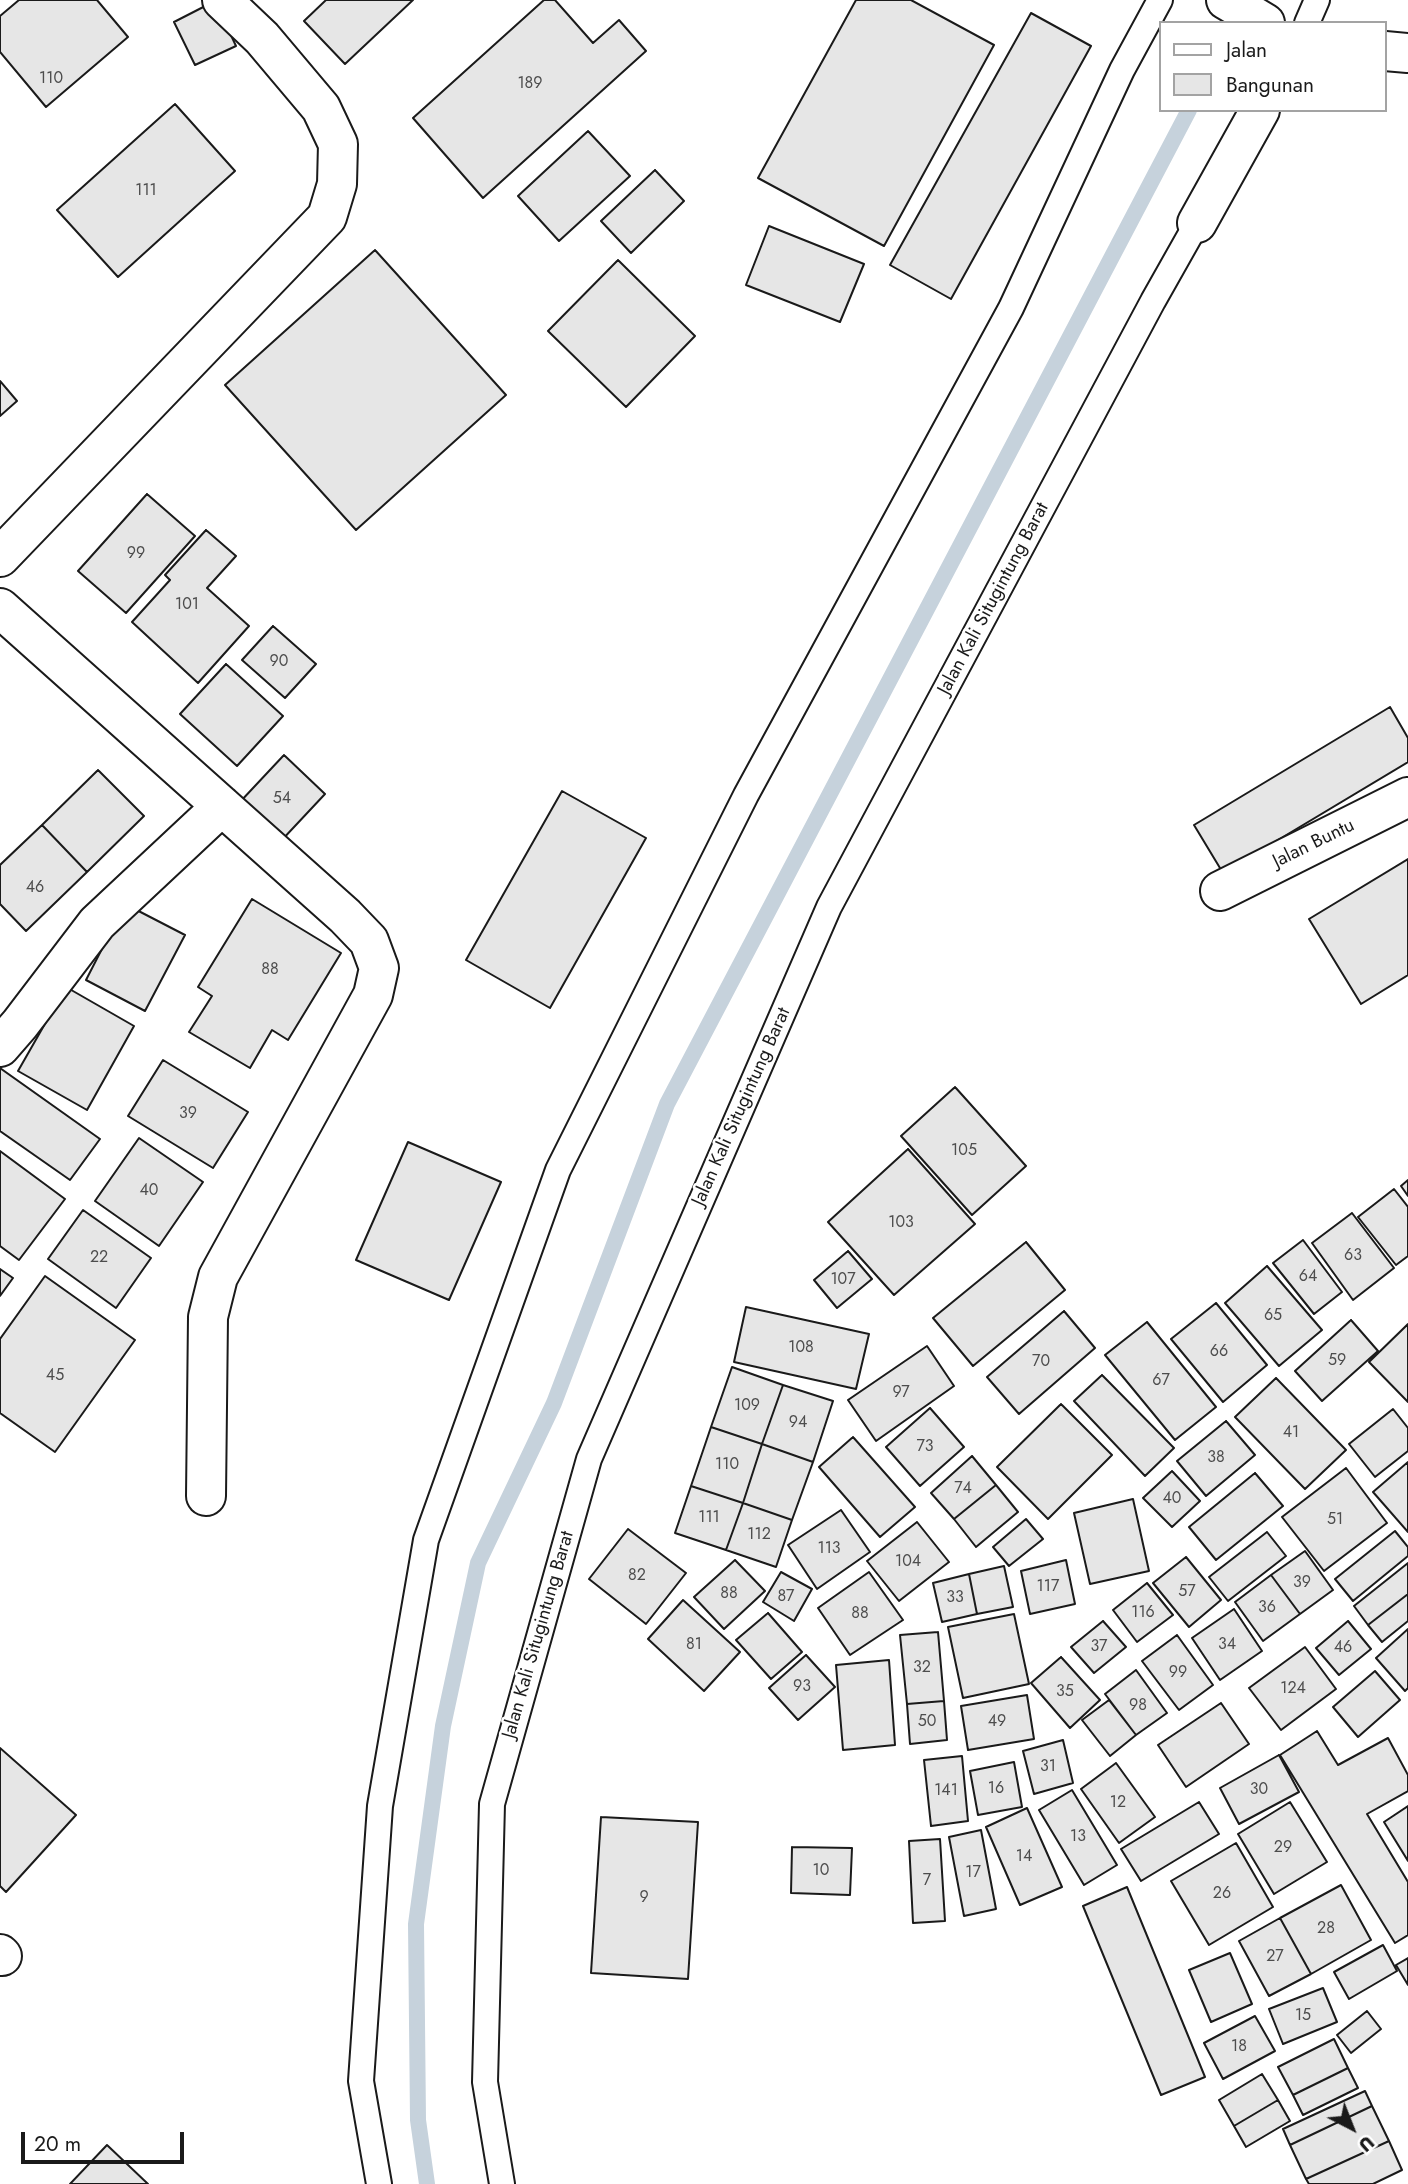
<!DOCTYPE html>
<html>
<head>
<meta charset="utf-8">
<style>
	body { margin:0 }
	#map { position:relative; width:1408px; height:2184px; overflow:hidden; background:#fff; font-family:Jost,sans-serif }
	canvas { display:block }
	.legend { position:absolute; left:1159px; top:21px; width:228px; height:91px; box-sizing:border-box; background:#fff; border:2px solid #a3a3a3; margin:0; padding:9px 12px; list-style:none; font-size:21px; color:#1a1a1a }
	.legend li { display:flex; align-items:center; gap:14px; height:35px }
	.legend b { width:35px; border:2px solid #a3a3a3 }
	.north { position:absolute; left:1317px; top:2093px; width:70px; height:70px; -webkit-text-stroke:5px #fff; paint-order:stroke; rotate:138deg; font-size:19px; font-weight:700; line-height:28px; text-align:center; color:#1a1a1a }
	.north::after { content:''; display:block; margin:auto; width:24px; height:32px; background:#1a1a1a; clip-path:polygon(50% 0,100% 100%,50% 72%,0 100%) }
	.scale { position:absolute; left:21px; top:2132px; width:163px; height:32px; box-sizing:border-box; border:4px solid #1a1a1a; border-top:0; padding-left:9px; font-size:21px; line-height:24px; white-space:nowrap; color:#1a1a1a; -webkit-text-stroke:5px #fff; paint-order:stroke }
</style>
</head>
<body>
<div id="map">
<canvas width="1408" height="2184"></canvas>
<ul class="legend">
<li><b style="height:9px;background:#fff"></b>Jalan</li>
<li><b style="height:19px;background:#e6e6e6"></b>Bangunan</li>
</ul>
<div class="north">U</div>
<div class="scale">20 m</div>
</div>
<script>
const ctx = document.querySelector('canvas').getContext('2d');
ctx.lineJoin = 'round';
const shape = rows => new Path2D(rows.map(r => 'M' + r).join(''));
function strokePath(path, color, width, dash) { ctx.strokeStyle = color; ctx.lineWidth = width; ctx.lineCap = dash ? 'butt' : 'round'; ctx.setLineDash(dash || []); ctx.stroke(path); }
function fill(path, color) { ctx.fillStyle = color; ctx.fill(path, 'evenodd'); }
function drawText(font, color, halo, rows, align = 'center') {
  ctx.font = font + ' Jost,sans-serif'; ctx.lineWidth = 5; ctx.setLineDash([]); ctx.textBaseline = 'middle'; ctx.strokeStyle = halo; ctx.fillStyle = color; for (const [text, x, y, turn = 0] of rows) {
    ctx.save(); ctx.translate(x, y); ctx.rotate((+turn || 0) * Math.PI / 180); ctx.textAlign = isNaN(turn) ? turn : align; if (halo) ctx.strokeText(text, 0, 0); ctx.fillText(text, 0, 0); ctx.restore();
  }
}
const stream = shape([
	[427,2184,418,2120,416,1924,443,1726,478,1563,554,1403,667,1104,1189,110]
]);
const building = shape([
	[19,0,97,0,128,37,46,107,0,52,0,16,19,0],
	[326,0,413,0,345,64,304,21,326,0],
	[544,0,555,0,593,43,619,20,646,51,483,198,413,118,544,0],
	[856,0,911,0,994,45,884,246,758,178,856,0],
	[215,1,236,46,195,65,174,22,215,1],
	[1031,13,1091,46,951,299,890,265,1031,13],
	[175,104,235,171,118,277,57,210,175,104],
	[588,131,630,176,559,241,518,196,588,131],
	[655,170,684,201,631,253,601,221,655,170],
	[769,226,864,264,840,322,746,285,769,226],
	[375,250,506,395,356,530,225,385,375,250],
	[618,260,695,336,626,407,548,331,618,260],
	[0,381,17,401,0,416,0,381],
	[147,494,195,536,126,613,78,571,147,494],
	[206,530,236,556,207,588,249,626,198,683,132,622,170,580,165,575,206,530],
	[273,626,316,664,285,698,242,660,273,626],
	[226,664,283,716,237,766,180,714,226,664],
	[1390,707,1408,738,1408,762,1223,873,1194,825,1390,707],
	[284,755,325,794,280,842,239,803,284,755],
	[98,770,144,816,87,872,42,825,98,770],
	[562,791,646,838,550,1008,466,960,562,791],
	[42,825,87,872,26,931,0,904,0,865,42,825],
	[1408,859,1408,975,1361,1004,1309,919,1408,859],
	[252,899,341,953,288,1040,272,1030,250,1068,189,1032,212,996,198,987,252,899],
	[125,904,185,935,145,1011,86,980,125,904],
	[66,987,134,1026,87,1110,18,1071,66,987],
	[163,1060,248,1112,213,1168,128,1116,163,1060],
	[0,1068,100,1139,70,1180,0,1131,0,1068],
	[955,1087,1026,1166,972,1215,901,1136,955,1087],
	[139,1138,203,1182,159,1246,95,1201,139,1138],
	[408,1142,501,1182,449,1300,356,1260,408,1142],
	[908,1149,975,1224,894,1295,828,1222,908,1149],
	[0,1151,65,1199,19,1260,0,1246,0,1151],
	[1408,1180,1408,1196,1401,1186,1408,1180],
	[1394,1189,1408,1207,1408,1256,1396,1265,1358,1217,1394,1189],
	[83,1210,151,1258,116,1308,48,1259,83,1210],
	[1352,1213,1394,1268,1353,1300,1312,1243,1352,1213],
	[1303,1240,1342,1292,1314,1314,1273,1263,1303,1240],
	[1026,1242,1065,1290,973,1366,933,1318,1026,1242],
	[848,1251,872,1279,837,1308,814,1280,848,1251],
	[1267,1266,1322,1330,1279,1366,1225,1303,1267,1266],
	[0,1269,13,1278,0,1296,0,1269],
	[45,1276,135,1340,55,1452,0,1413,0,1339,45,1276],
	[1216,1303,1267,1365,1223,1402,1171,1339,1216,1303],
	[746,1307,869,1334,856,1389,734,1362,746,1307],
	[1064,1311,1095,1348,1019,1414,987,1377,1064,1311],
	[1351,1320,1378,1351,1322,1401,1295,1371,1351,1320],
	[1147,1322,1216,1407,1175,1440,1105,1355,1147,1322],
	[1408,1324,1408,1402,1369,1362,1408,1324],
	[927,1346,954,1386,876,1441,848,1400,927,1346],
	[732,1367,783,1385,762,1444,711,1427,732,1367],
	[1102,1375,1174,1448,1145,1476,1074,1401,1102,1375],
	[1276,1378,1346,1450,1305,1489,1235,1417,1276,1378],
	[783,1385,833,1401,813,1462,762,1444,783,1385],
	[1061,1404,1112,1455,1048,1519,997,1467,1061,1404],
	[930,1408,964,1447,920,1486,886,1447,930,1408],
	[1393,1409,1408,1428,1408,1451,1375,1477,1349,1444,1393,1409],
	[1226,1421,1255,1455,1206,1496,1177,1461,1226,1421],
	[711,1427,762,1444,743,1503,691,1486,711,1427],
	[853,1437,915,1507,880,1537,819,1467,853,1437],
	[762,1444,813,1462,792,1520,743,1503,762,1444],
	[972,1456,996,1485,954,1519,931,1493,972,1456],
	[1408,1462,1408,1532,1373,1492,1408,1462],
	[1346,1468,1387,1523,1324,1571,1282,1517,1346,1468],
	[1172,1471,1200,1501,1172,1527,1143,1498,1172,1471],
	[1255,1473,1283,1506,1216,1560,1189,1527,1255,1473],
	[996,1485,1018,1512,976,1547,954,1519,996,1485],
	[691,1486,743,1503,726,1550,675,1533,691,1486],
	[1133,1499,1149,1571,1090,1584,1074,1513,1133,1499],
	[743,1503,792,1520,776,1567,726,1550,743,1503],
	[841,1510,870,1552,817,1589,788,1545,841,1510],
	[1026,1519,1043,1539,1009,1566,993,1547,1026,1519],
	[917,1522,949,1562,899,1601,867,1561,917,1522],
	[628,1529,686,1573,646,1624,589,1579,628,1529],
	[1395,1531,1408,1547,1408,1556,1353,1601,1335,1579,1395,1531],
	[1267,1532,1286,1556,1228,1601,1209,1577,1267,1532],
	[1305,1551,1333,1590,1300,1614,1271,1575,1305,1551],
	[1186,1557,1221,1600,1189,1627,1153,1583,1186,1557],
	[735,1560,765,1591,724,1629,694,1597,735,1560],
	[1066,1560,1075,1604,1030,1614,1021,1571,1066,1560],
	[1408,1563,1408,1594,1368,1625,1354,1606,1408,1563],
	[1004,1566,1013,1607,977,1614,969,1574,1004,1566],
	[781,1572,812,1589,794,1621,763,1602,781,1572],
	[869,1572,903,1620,850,1655,818,1608,869,1572],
	[969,1574,977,1614,942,1622,933,1583,969,1574],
	[1271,1575,1300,1614,1263,1641,1235,1602,1271,1575],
	[1147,1583,1173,1615,1137,1642,1113,1610,1147,1583],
	[1408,1594,1408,1621,1382,1642,1368,1625,1408,1594],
	[683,1600,740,1652,704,1691,648,1639,683,1600],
	[1234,1609,1262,1651,1220,1680,1192,1638,1234,1609],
	[768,1613,802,1652,771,1679,736,1640,768,1613],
	[1014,1614,1029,1684,963,1698,948,1627,1014,1614],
	[1103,1621,1126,1647,1094,1673,1071,1647,1103,1621],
	[1348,1621,1371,1649,1339,1675,1316,1648,1348,1621],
	[1408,1629,1408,1688,1405,1691,1376,1658,1408,1629],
	[938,1632,944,1701,907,1704,900,1635,938,1632],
	[1177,1635,1213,1685,1179,1710,1142,1661,1177,1635],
	[1305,1647,1336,1689,1281,1730,1249,1688,1305,1647],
	[806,1655,835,1687,798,1720,769,1688,806,1655],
	[1061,1657,1100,1700,1070,1728,1031,1683,1061,1657],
	[889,1660,895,1745,843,1750,836,1665,889,1660],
	[1136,1670,1167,1713,1136,1735,1105,1694,1136,1670],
	[1375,1671,1400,1700,1358,1737,1333,1707,1375,1671],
	[1027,1695,1034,1739,968,1750,961,1706,1027,1695],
	[1109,1700,1136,1735,1110,1756,1082,1720,1109,1700],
	[944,1701,947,1740,910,1744,907,1704,944,1701],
	[1221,1703,1249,1744,1186,1787,1158,1745,1221,1703],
	[1317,1731,1338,1765,1388,1738,1408,1775,1408,1791,1367,1814,1408,1882,1408,1935,1395,1943,1280,1755,1317,1731],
	[1063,1740,1073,1783,1034,1794,1023,1751,1063,1740],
	[0,1748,76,1815,6,1892,0,1886,0,1748],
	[1279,1755,1299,1792,1239,1824,1220,1788,1279,1755],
	[962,1756,968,1821,931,1826,924,1760,962,1756],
	[1014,1762,1022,1807,978,1815,970,1771,1014,1762],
	[1116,1763,1155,1817,1119,1843,1081,1789,1116,1763],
	[1072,1790,1117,1865,1084,1885,1039,1810,1072,1790],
	[1199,1802,1219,1834,1141,1881,1121,1849,1199,1802],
	[1290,1802,1327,1862,1274,1894,1238,1834,1290,1802],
	[1408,1806,1408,1861,1384,1822,1408,1806],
	[1027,1808,1062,1887,1020,1905,986,1827,1027,1808],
	[601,1817,698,1822,688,1979,591,1973,601,1817],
	[981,1830,996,1909,964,1916,949,1837,981,1830],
	[940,1839,945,1921,913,1923,909,1841,940,1839],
	[1236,1843,1273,1907,1209,1945,1171,1881,1236,1843],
	[792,1847,852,1848,850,1895,791,1893,792,1847],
	[1341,1885,1371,1940,1311,1974,1280,1918,1341,1885],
	[1127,1887,1205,2077,1161,2095,1083,1906,1127,1887],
	[1280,1918,1311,1974,1269,1996,1239,1941,1280,1918],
	[1383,1945,1397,1971,1349,1999,1334,1972,1383,1945],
	[1230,1953,1252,2004,1211,2022,1189,1970,1230,1953],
	[1408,1958,1408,1985,1396,1965,1408,1958],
	[1323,1988,1337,2022,1283,2044,1269,2009,1323,1988],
	[1367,2011,1381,2029,1351,2053,1337,2035,1367,2011],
	[1255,2016,1275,2051,1223,2079,1204,2043,1255,2016],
	[1334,2039,1348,2068,1293,2095,1278,2067,1334,2039],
	[1348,2068,1358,2088,1303,2115,1293,2095,1348,2068],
	[1262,2074,1278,2100,1234,2126,1219,2100,1262,2074],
	[1365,2091,1372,2106,1290,2145,1283,2129,1365,2091],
	[1278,2100,1290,2121,1246,2147,1234,2126,1278,2100],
	[1372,2106,1389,2141,1306,2179,1290,2145,1372,2106],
	[1389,2141,1402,2170,1373,2184,1309,2184,1306,2179,1389,2141],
	[107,2145,148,2184,70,2184,107,2145]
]);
const lane = shape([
	[1307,23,1317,0],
	[379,2184,361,2081,380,1806,426,1540,558,1170,746,795,1011,308,1122,70,1160,0],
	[502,2184,485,2082,492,1804,589,1459,829,907,1153,301,1197,223]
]);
const street = shape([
	[1197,223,1260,110],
	[0,557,327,217,337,184,338,144,321,108,262,38,222,0],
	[0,608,345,916,369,941,379,968,373,995,218,1277,208,1317,206,1496],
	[1220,891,1408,797],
	[0,1047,20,1024,97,923,222,806],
	[0,1954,2,1956]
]);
const secondary = shape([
	[1226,0,1265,23],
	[1385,51,1408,53]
]);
const numberNames = [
	["110",51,79],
	["189",530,84],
	["111",146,191],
	["99",136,554],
	["101",187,605],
	["90",279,662],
	["54",282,799],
	["46",35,888],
	["88",270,970],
	["39",188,1114],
	["105",964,1151],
	["40",149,1191],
	["103",901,1223],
	["63",1353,1256],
	["22",99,1258],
	["64",1308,1277],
	["107",843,1280],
	["65",1273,1316],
	["108",801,1348],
	["66",1219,1352],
	["59",1337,1361],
	["70",1041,1362],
	["45",55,1376],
	["67",1161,1381],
	["97",901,1393],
	["109",747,1406],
	["94",798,1423],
	["41",1291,1433],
	["73",925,1447],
	["38",1216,1458],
	["110",727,1465],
	["74",963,1489],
	["40",1172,1499],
	["111",709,1518],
	["51",1335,1520],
	["112",759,1535],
	["113",829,1549],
	["104",908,1562],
	["82",637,1576],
	["39",1302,1583],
	["117",1048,1587],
	["57",1187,1592],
	["88",729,1594],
	["87",786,1597],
	["33",955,1598],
	["36",1267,1608],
	["116",1143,1613],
	["88",860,1614],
	["81",694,1645],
	["34",1227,1645],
	["37",1099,1647],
	["46",1343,1648],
	["32",922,1668],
	["99",1178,1673],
	["93",802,1687],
	["124",1293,1689],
	["35",1065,1692],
	["98",1138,1706],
	["50",927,1722],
	["49",997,1722],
	["31",1048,1767],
	["16",996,1789],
	["30",1259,1790],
	["141",946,1791],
	["12",1118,1803],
	["13",1078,1837],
	["29",1283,1848],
	["14",1024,1857],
	["10",821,1871],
	["17",973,1873],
	["7",927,1881],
	["26",1222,1894],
	["9",644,1898],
	["28",1326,1929],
	["27",1275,1957],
	["15",1303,2016],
	["18",1239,2047]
];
const streetNames = [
	["Jalan Kali Situgintung Barat",994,599,-62],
	["Jalan Buntu",1314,844,-26],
	["Jalan Kali Situgintung Barat",742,1107,-66],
	["Jalan Kali Situgintung Barat",539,1635,-74]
];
strokePath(stream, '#c6d2dc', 16);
fill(building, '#e6e6e6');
strokePath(building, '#1a1a1a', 2);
strokePath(lane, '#1a1a1a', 28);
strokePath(street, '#1a1a1a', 42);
strokePath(secondary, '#1a1a1a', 42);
strokePath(lane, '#fff', 24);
strokePath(street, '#fff', 38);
strokePath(secondary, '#fff', 38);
drawText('16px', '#4d4d4d', null, numberNames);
drawText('19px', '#1a1a1a', '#fff', streetNames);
</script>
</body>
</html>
